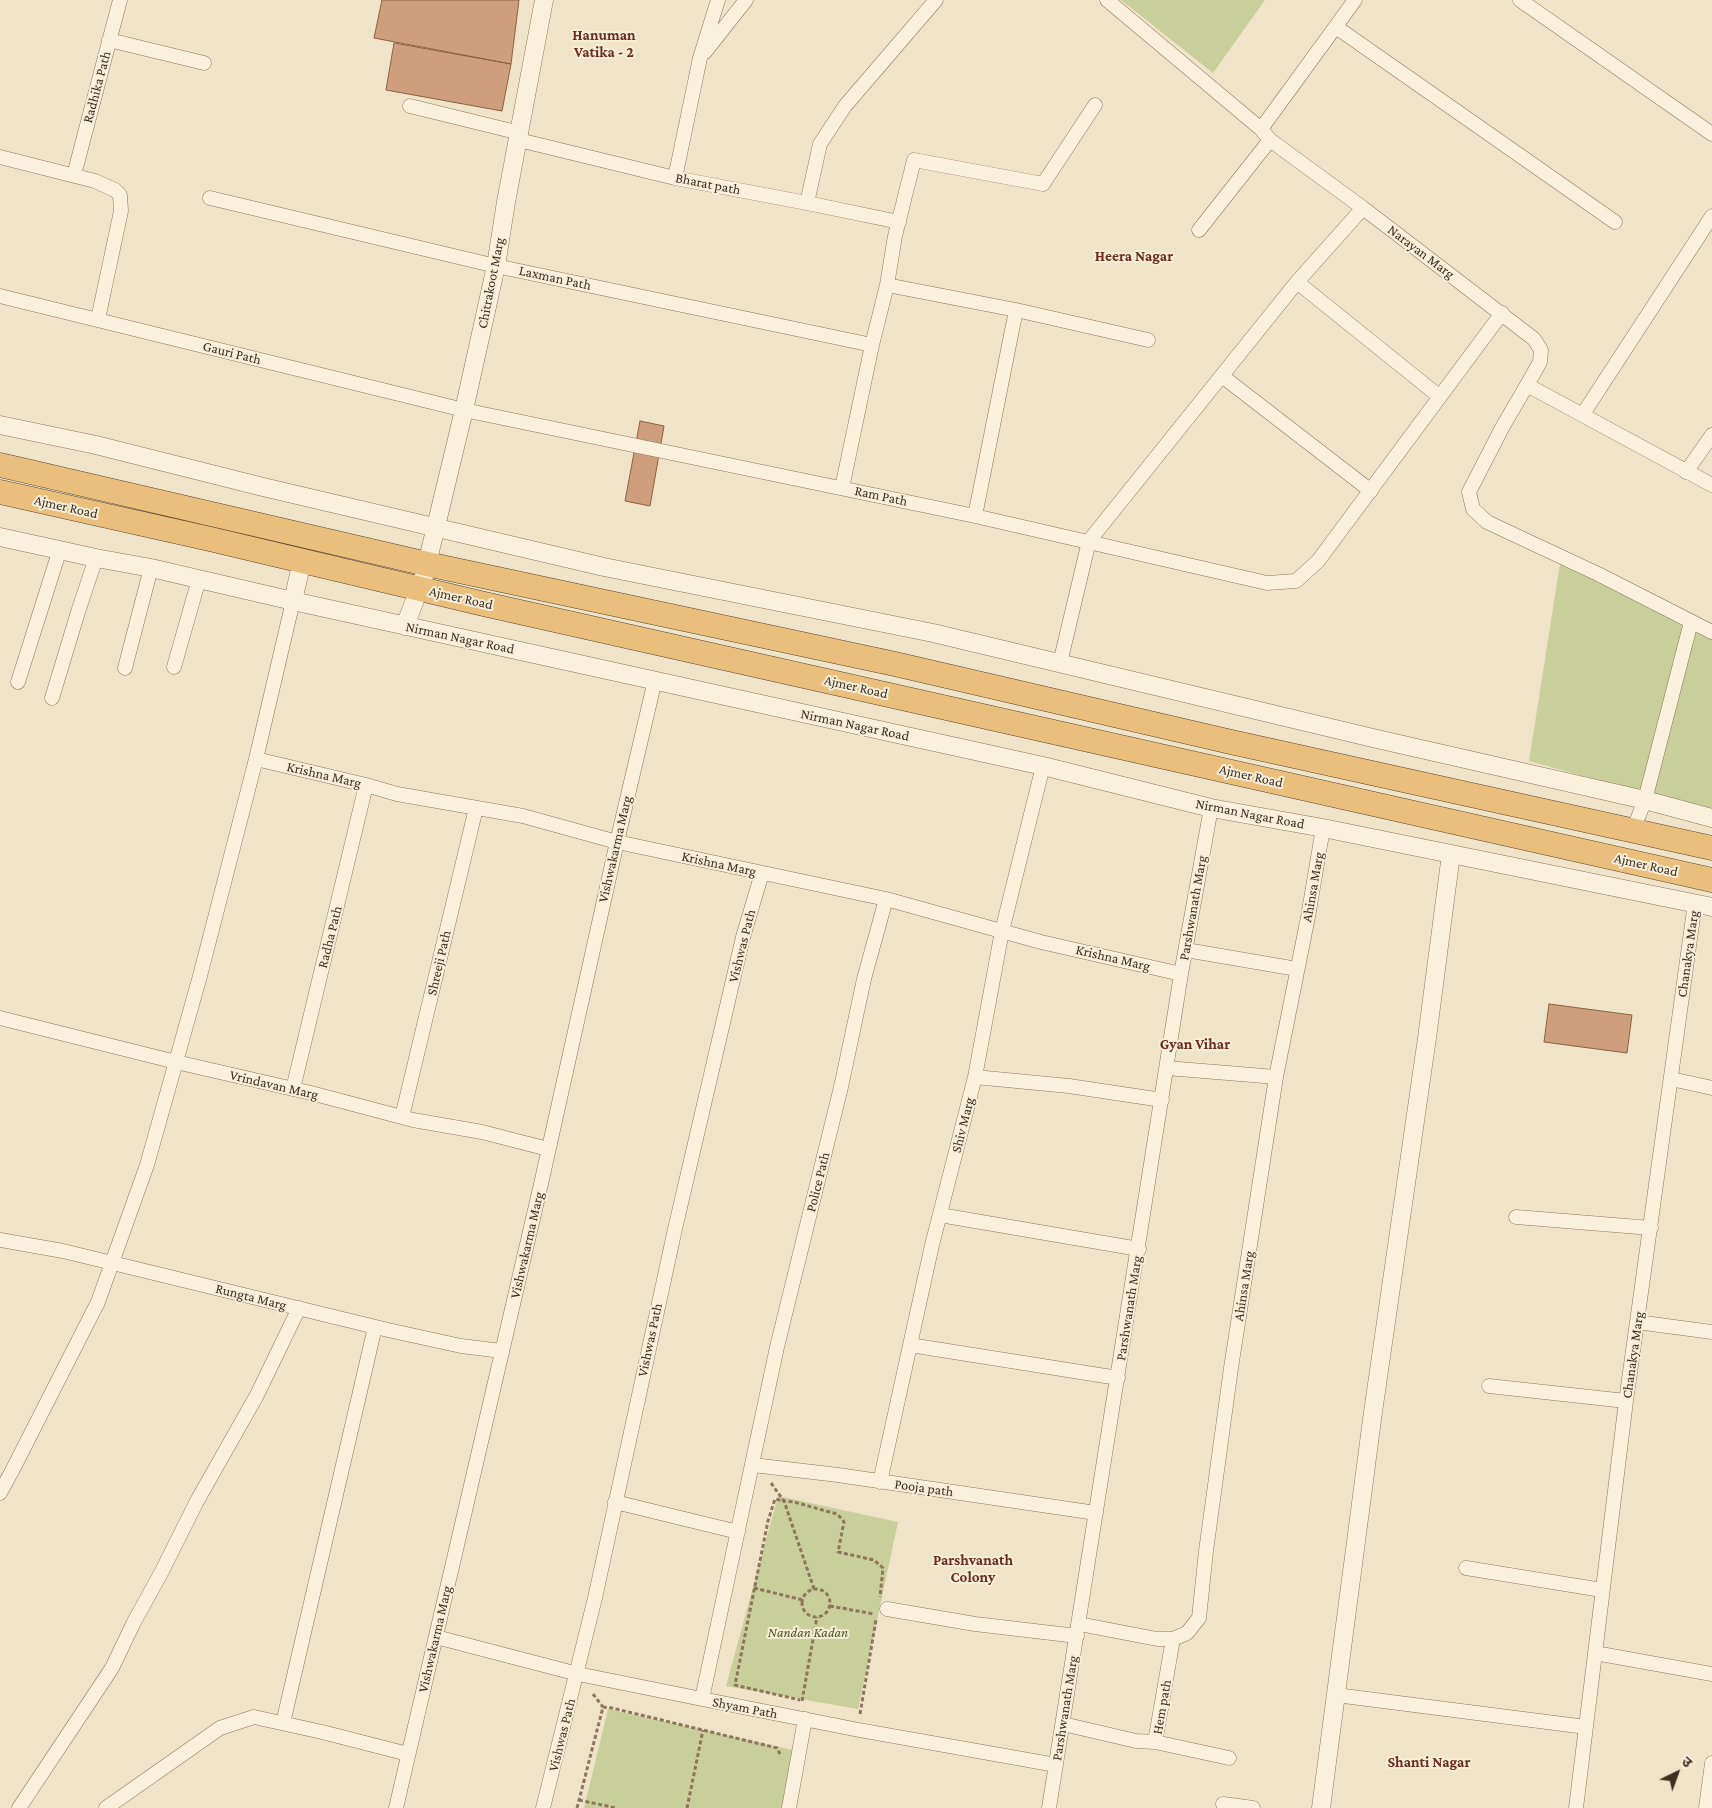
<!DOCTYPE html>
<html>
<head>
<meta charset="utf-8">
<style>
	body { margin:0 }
	#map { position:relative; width:1712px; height:1808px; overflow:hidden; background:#f0e4c8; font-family:"Crimson Pro","Noto Sans Devanagari",serif }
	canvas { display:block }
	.north { position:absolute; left:1652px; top:1748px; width:50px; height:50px; -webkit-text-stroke:4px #f7eed8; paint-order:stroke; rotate:42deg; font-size:14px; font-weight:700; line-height:20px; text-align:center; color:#3d2e20 }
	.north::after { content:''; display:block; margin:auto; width:18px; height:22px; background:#3d2e20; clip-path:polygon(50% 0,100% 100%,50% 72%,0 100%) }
</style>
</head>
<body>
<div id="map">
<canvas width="1712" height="1808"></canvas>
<div class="north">उ</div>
</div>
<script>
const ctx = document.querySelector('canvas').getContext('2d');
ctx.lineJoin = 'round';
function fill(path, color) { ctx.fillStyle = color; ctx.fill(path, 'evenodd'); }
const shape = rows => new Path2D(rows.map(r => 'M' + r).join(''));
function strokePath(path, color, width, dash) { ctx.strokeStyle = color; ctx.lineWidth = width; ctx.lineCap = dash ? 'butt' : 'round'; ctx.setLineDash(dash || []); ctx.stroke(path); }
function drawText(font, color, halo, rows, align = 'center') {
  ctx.font = font + ' "Crimson Pro",serif'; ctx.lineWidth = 4; ctx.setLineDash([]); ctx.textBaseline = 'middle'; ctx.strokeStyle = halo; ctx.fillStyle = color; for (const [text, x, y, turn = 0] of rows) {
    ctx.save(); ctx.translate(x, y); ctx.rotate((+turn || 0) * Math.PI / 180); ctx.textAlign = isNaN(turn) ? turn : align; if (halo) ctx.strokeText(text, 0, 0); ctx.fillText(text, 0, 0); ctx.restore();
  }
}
const green = shape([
	[1121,0,1265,0,1213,73],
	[1561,557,1712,634,1712,812,1529,761],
	[778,1496,898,1522,858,1709,726,1686],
	[608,1709,793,1750,783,1808,584,1808]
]);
const building = shape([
	[382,0,519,0,511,64,374,38,382,0],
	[394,43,511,64,502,111,386,90,394,43],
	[640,421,664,426,650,506,625,501,640,421],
	[1549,1004,1632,1015,1627,1053,1544,1042,1549,1004]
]);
const path = shape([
	[771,1483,784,1501,775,1499,768,1521,735,1685,800,1700],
	[754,1588,803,1600],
	[814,1589,784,1501,794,1502,837,1514,842,1519,844,1522,838,1552,874,1560,883,1568,880,1597],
	'802 1603a14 14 0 1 1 28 0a14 14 0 1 1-28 0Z',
	[830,1606,874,1614],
	[593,1694,603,1707],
	[802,1701,817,1617],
	[860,1714,876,1620],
	[579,1800,616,1808],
	[577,1808,603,1707,612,1708,777,1748,781,1756],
	[687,1808,703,1730]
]);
const minor = shape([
	[1107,0,1261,129,1270,140,1363,208,1534,339,1541,350,1540,362,1527,385,1712,485],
	[1520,0,1712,134],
	[1336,27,1615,222],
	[109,40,204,63],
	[705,52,746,0],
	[410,106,520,133],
	[1261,129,1355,0],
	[519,140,675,178,807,203,899,222],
	[0,157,95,181,115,190,120,195,121,211,98,319],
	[74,175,120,0],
	[675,178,700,58,718,0],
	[210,198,496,266,872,345],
	[807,203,820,144,845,106,936,0],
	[1199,230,1270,140],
	[1297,282,1440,397],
	[887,285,1016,310,975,516],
	[0,296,464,410,975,516,1267,583,1296,581,1318,561,1502,313],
	[1016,310,1148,340],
	[1222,376,1371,491],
	[1527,385,1503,426,1469,492,1473,509,1487,522,1598,574,1712,632],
	[1583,414,1712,216],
	[1686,472,1712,435],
	[842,488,872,345,887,285,895,236,914,160,1043,184,1095,105],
	[1060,663,1089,541,1297,282,1363,208],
	[174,667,199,579],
	[125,668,151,568],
	[18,682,60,549],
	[52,698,78,612,96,558],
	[256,759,366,785,397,794,523,816,617,842,886,899,1041,942,1181,974],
	[1633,830,1645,800,1691,622],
	[1186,950,1297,969],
	[0,1018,176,1062,311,1093,413,1120,482,1132,548,1149],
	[1167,1068,1276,1077],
	[975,1077,1069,1086,1162,1100],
	[1671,1079,1712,1088],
	[293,1089,366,785],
	[402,1117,476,808],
	[940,1215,1139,1249],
	[1516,1217,1651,1228],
	[0,1240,63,1251,388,1330,461,1346,502,1351],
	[1637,1322,1712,1332],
	[910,1345,1118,1378],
	[1489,1386,1626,1401],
	[753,1465,838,1475,1096,1513],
	[880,1482,932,1245,975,1077,1002,931,1043,766],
	[0,1493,12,1471,98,1302,147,1165,200,976,256,759,293,601],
	[615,1502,738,1532],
	[1466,1568,1602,1590],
	[887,1609,975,1624,1077,1636],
	[1079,1624,1157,1639,1173,1639,1187,1633,1199,1618,1206,1551,1231,1368,1276,1077,1308,917,1323,828],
	[436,1637,578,1674,702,1699,859,1730,1056,1765],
	[1595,1653,1712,1674],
	[1336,1695,1586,1727],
	[702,1699,777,1347,841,1087,864,979,886,899],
	[283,1723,375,1327],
	[1063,1724,1136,1741,1155,1742,1173,1639],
	[1155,1742,1229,1758],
	[1223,1804,1253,1808],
	[19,1808,112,1668,134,1622,161,1573,197,1501,257,1395,299,1308],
	[106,1808,220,1728,254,1717,322,1732,408,1754],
	[396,1808,541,1184,617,842,655,680],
	[543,1808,595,1598,675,1229,743,937,762,873],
	[789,1808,805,1719],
	[1049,1808,1181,974,1211,808],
	[1576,1808,1626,1401,1695,903],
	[1706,1808,1712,1763]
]);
const tertiary = shape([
	[0,425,96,445,263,487,604,567,933,633,1377,739,1645,800,1712,818],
	[0,537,96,558,151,568,293,601,1043,766,1211,808,1323,828,1712,907],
	[293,601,302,561],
	[405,626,424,576,464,410,496,266,506,202,544,0],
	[1321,1808,1373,1412,1427,1038,1451,854]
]);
const trunk = shape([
	[0,465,427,564,895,664,1231,742,1712,848],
	[0,492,210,539,484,604,1712,880]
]);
const streetNames = [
	["Radhika Path",97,87,-75],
	["Bharat path",708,184,11],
	["Narayan Marg",1421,252,37],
	["Laxman Path",555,278,12],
	["Chitrakoot Marg",491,283,-79],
	["Gauri Path",232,353,14],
	["Ram Path",881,496,12],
	["Ajmer Road",66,507,13],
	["Ajmer Road",461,598,13],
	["Nirman Nagar Road",460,638,12],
	["Ajmer Road",856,687,13],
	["Nirman Nagar Road",855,725,12],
	["Krishna Marg",324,775,13],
	["Ajmer Road",1251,776,13],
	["Nirman Nagar Road",1250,814,11],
	["Vishwakarma Marg",615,849,-77],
	["Krishna Marg",719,864,12],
	["Ajmer Road",1646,865,13],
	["Ahinsa Marg",1313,887,-80],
	["Parshwanath Marg",1193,908,-80],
	["Radha Path",330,937,-76],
	["Vishwas Path",742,946,-76],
	["Chanakya Marg",1688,954,-82],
	["Krishna Marg",1113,958,13],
	["Shreeji Path",439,963,-77],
	["Vrindavan Marg",274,1085,13],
	["Shiv Marg",963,1125,-76],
	["Police Path",818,1182,-76],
	["Vishwakarma Marg",527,1245,-77],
	["Ahinsa Marg",1244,1286,-81],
	["Rungta Marg",251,1297,14],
	["Parshwanath Marg",1129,1308,-81],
	["Vishwas Path",650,1340,-78],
	["Chanakya Marg",1633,1355,-82],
	["Pooja path",924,1488,8],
	["Vishwakarma Marg",435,1639,-77],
	["Hem path",1162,1707,-80],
	["Shyam Path",745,1708,11],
	["Parshwanath Marg",1065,1708,-81],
	["Vishwas Path",562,1735,-76]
];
const parkNames = [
	["Nandan Kadan",808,1633]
];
const neighbourhoodNames = [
	["Hanuman",604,35],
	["Vatika - 2",604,52],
	["Heera Nagar",1134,256],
	["Gyan Vihar",1195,1044],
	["Parshvanath",973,1560],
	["Colony",973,1577],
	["Shanti Nagar",1429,1762]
];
fill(green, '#c9cf9b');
fill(building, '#cf9f7d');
strokePath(building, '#8d5f41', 1);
strokePath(minor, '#8d765c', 15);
strokePath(tertiary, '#8d765c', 19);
strokePath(trunk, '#5b4430', 25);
strokePath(path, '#8d765c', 3, [4, 2.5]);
strokePath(minor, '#faf1dc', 14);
strokePath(tertiary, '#faf1dc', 18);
strokePath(trunk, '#eabe7c', 24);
drawText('14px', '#3d2e20', '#f7eed8', streetNames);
drawText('italic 14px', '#4d5a26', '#f7eed8', parkNames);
drawText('bold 15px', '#6b2e1e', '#f7eed8', neighbourhoodNames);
</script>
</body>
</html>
